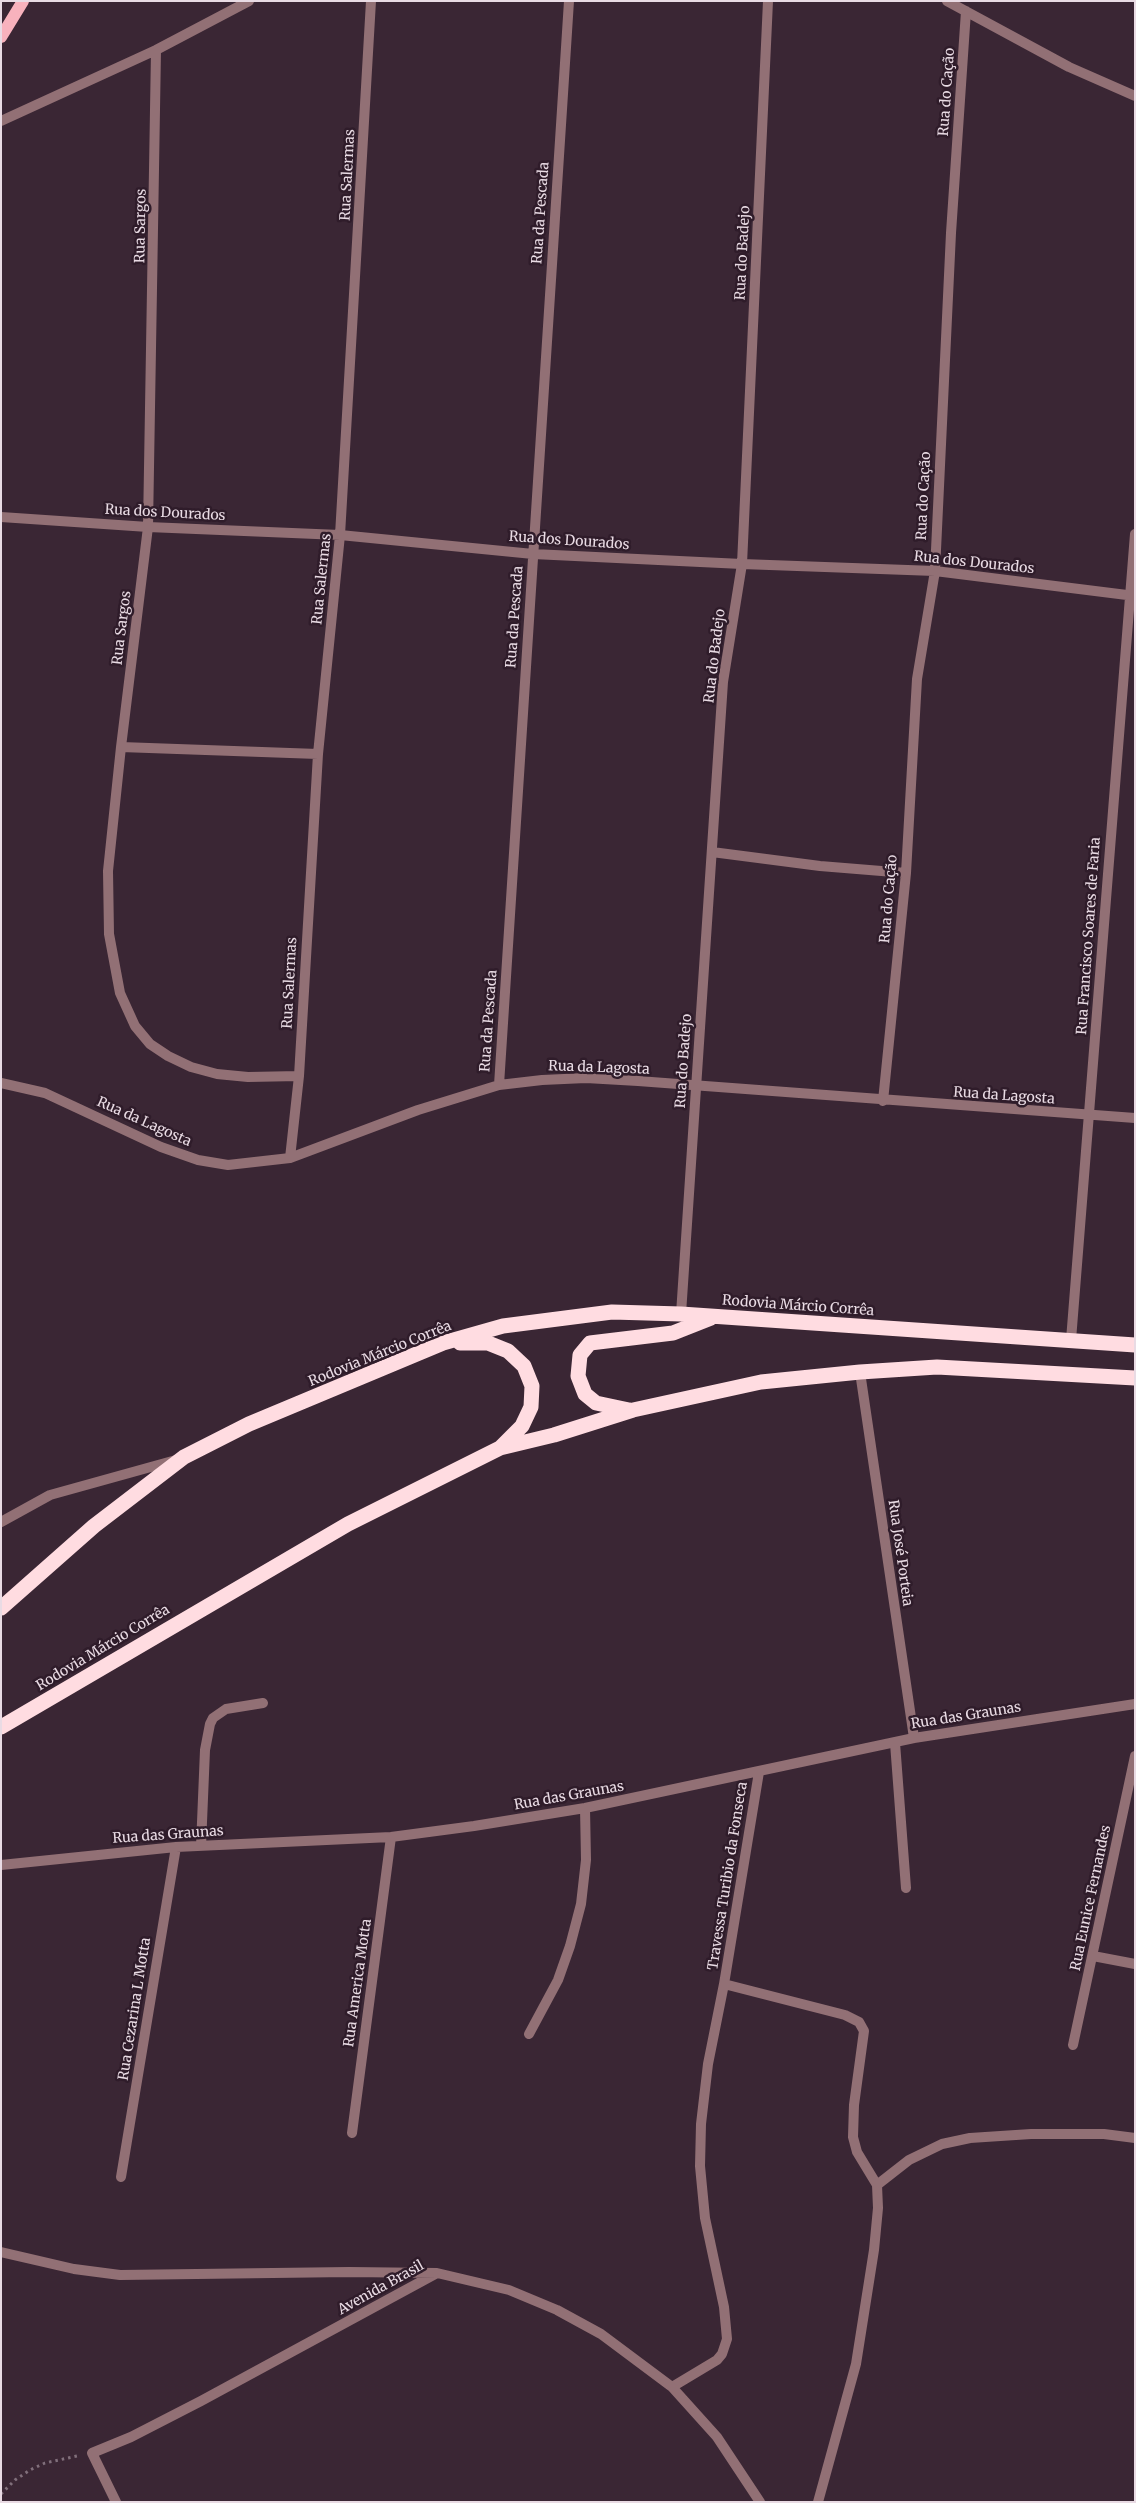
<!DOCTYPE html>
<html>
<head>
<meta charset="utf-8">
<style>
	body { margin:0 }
	#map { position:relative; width:1136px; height:2503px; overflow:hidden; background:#3a2634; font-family:Merriweather,serif }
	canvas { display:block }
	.frame { position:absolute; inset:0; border:2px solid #e9dbe4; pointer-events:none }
</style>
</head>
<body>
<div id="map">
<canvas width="1136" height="2503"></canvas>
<div class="frame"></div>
</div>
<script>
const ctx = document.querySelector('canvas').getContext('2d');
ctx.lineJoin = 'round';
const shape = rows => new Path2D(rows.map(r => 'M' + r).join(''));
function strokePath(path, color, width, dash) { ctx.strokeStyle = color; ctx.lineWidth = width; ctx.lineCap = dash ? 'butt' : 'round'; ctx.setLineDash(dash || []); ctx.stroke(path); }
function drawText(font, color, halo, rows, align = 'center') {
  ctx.font = font + ' Merriweather,serif'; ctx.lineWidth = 5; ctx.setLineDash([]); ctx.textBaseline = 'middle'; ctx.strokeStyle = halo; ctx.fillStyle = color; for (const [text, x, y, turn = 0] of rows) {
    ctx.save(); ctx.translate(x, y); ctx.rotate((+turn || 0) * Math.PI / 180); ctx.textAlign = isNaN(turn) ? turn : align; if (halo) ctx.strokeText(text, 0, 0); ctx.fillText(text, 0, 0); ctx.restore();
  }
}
const path = shape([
	[1,2494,15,2480,30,2470,45,2463,77,2456]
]);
const lane = shape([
	[1,1522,50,1495,176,1460]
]);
const street = shape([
	[947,1,1069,67,1135,96],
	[156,50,148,527,121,747,108,871,109,934,120,993,135,1026,150,1044,168,1056,191,1067,217,1074,248,1077,299,1076],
	[1,121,156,50,249,1],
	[1,517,148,527,340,535,533,554,742,564,935,571,1135,596],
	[121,747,318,754],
	[712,852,820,866,906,873],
	[1,1083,45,1093,161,1147,198,1160,228,1165,290,1158,418,1110,499,1085,542,1080,586,1078,638,1081,1135,1118],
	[499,1085,569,1],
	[883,1101,906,873,917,679,935,571,951,233,966,11],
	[290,1158,299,1076,318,754,340,535,371,1],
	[681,1314,723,682,742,564,768,1],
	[1071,1340,1135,534],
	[860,1372,914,1738],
	[895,1743,906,1888],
	[201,1846,205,1750,210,1724,213,1718,226,1709,263,1703],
	[1,1865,176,1847,391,1837,474,1826,585,1808,914,1738,1135,1704],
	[1093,1956,1135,1964],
	[724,1984,845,2015,859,2022,864,2031,854,2105,853,2137,857,2152,877,2185,878,2208,874,2250,856,2364,818,2502],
	[529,2034,558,1980,570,1946,581,1904,586,1860,585,1808],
	[1073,2045,1135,1756],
	[352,2133,391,1837],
	[121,2177,176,1847],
	[877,2185,909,2160,942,2144,970,2138,1031,2134,1104,2134,1135,2138],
	[1,2252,74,2269,120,2275,349,2272,437,2273,509,2290,557,2310,601,2334,672,2387,717,2437,760,2502],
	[672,2387,717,2360,722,2354,727,2339,724,2307,705,2218,700,2166,701,2124,708,2064,724,1984,759,1772],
	[116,2502,92,2453,131,2437,201,2401,437,2273]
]);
const primary = shape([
	[1,37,23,1]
]);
const highway = shape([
	[460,1343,488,1343,508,1351,524,1366,532,1386,531,1407,522,1426,501,1447],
	[629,1410,596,1403,585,1394,578,1376,580,1355,590,1343,673,1333,711,1318],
	[1,1608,94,1526,184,1457,249,1424,443,1343,503,1326,612,1312,681,1314,1135,1345],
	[1,1727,348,1524,500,1448,554,1435,633,1410,761,1382,860,1372,937,1367,1135,1378]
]);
const streetNames = [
	["Rua do Cação",947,92,-86],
	["Rua Salermas",348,175,-87],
	["Rua da Pescada",541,213,-86],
	["Rua Sargos",141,226,-89],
	["Rua do Badejo",743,253,-87],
	["Rua do Cação",924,496,-87],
	["Rua dos Dourados",165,513,3],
	["Rua dos Dourados",569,541,4],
	["Rua dos Dourados",974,563,6],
	["Rua Salermas",322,579,-84],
	["Rua da Pescada",515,617,-86],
	["Rua Sargos",122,628,-83],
	["Rua do Badejo",715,656,-83],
	["Rua do Cação",889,899,-85],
	["Rua Francisco Soares de Faria",1089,936,-86],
	["Rua Salermas",290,983,-87],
	["Rua da Pescada",489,1021,-86],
	["Rua do Badejo",684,1061,-86],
	["Rua da Lagosta",599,1068,2],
	["Rua da Lagosta",1004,1096,4],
	["Rua da Lagosta",144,1122,24],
	["Rodovia Márcio Corrêa",798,1306,4],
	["Rodovia Márcio Corrêa",380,1354,-22],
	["Rua José Porteia",900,1553,82],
	["Rodovia Márcio Corrêa",103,1648,-31],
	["Rua das Graunas",966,1716,-9],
	["Rua das Graunas",569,1796,-10],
	["Rua das Graunas",168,1835,-4],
	["Travessa Turibio da Fonseca",728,1876,-81],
	["Rua Eunice Fernandes",1091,1898,-78],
	["Rua America Motta",358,1983,-82],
	["Rua Cezarina L Motta",135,2009,-81],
	["Avenida Brasil",381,2288,-29]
];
strokePath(path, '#806f7b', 3, [2.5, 4]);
strokePath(lane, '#927075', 10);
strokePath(street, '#927075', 10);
strokePath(primary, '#f8b2bd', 12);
strokePath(highway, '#ffdce1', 15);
drawText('14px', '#e9dbe4', '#2f1c2a', streetNames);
</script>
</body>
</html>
